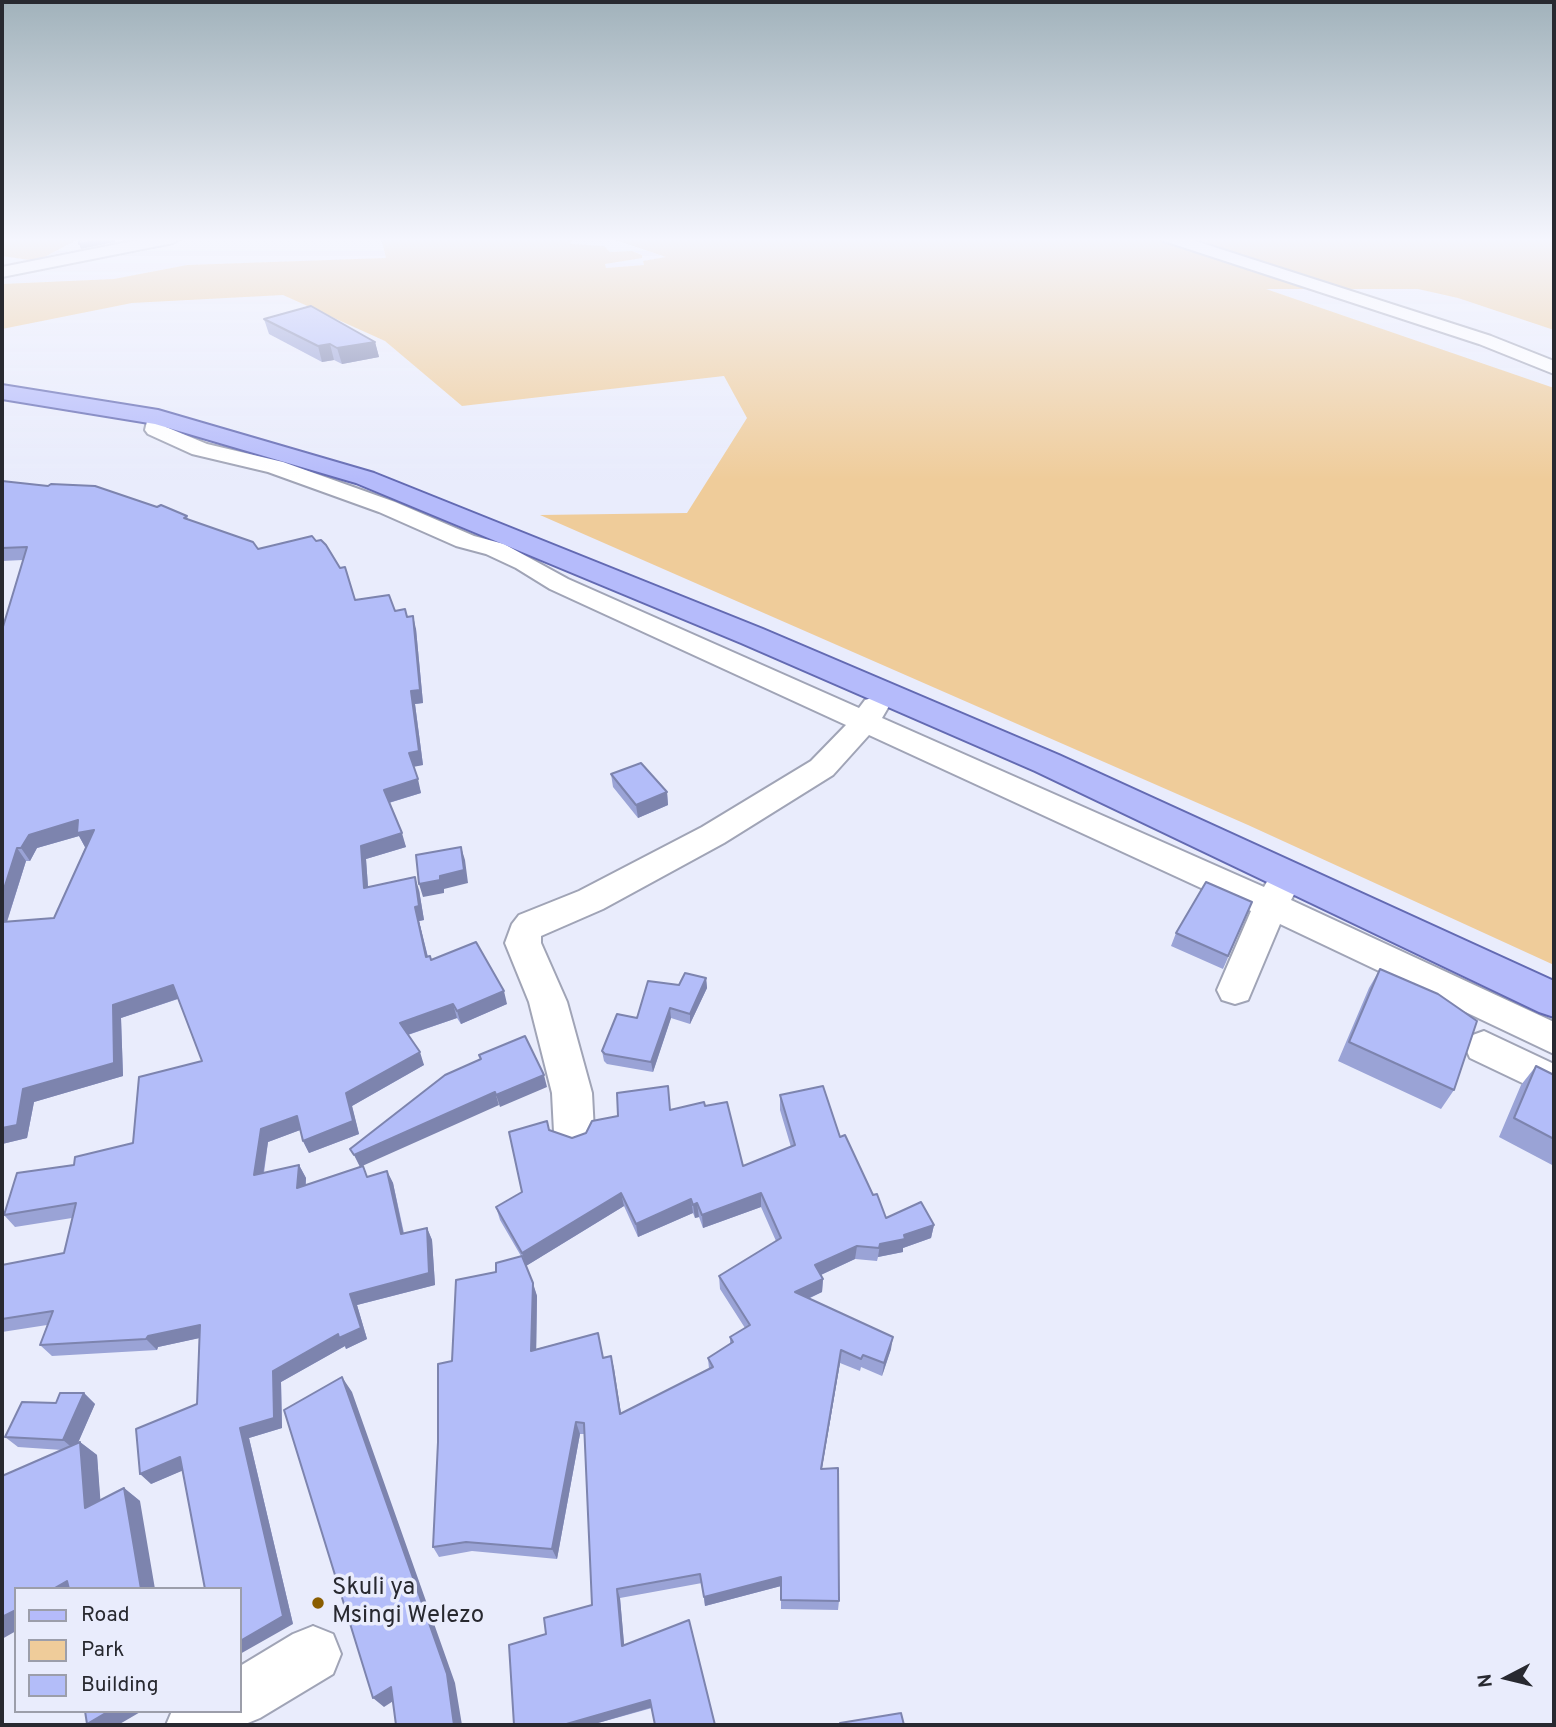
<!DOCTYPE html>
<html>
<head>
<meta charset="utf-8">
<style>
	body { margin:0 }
	#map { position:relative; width:1556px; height:1727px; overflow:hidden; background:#e9ecfc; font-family:Overpass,sans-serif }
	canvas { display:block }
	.frame { position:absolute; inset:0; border:4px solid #282930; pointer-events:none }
	.legend { position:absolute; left:14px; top:1587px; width:228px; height:126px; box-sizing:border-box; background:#e9ecfc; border:2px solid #9c9eaa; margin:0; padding:9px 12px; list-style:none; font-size:21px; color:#282930 }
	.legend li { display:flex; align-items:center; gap:14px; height:35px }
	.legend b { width:35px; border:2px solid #9c9eaa }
	.north { position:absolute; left:1472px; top:1643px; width:70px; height:70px; -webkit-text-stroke:5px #e9ecfc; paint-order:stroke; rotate:263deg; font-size:19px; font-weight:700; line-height:28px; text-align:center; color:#282930 }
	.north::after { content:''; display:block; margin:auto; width:24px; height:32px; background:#282930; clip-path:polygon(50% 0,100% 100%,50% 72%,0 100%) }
</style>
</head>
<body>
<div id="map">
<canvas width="1556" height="1727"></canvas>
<div class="frame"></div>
<ul class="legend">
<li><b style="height:9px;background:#b5bbfb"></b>Road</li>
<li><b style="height:19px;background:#efcc9a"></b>Park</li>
<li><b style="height:19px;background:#b3bdf9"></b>Building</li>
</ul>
<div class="north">N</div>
</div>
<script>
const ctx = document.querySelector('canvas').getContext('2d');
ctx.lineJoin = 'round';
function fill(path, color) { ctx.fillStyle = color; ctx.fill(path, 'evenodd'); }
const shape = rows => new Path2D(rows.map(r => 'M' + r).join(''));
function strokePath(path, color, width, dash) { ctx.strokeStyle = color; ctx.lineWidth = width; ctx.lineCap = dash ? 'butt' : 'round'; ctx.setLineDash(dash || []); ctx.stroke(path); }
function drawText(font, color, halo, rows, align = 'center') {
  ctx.font = font + ' Overpass,sans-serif'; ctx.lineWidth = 7; ctx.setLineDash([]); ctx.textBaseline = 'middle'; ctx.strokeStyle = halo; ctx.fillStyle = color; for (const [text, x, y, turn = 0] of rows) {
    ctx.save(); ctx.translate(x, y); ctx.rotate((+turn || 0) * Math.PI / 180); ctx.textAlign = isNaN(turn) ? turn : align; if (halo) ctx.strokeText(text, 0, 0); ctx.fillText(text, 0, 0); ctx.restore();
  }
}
const green = shape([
	[2,238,80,238,37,261,2,256],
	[381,238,573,238,570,244,604,246,610,252,632,251,642,255,642,258,605,264,606,268,644,265,643,261,666,257,610,238,1183,238,1192,241,1205,238,1554,238,1554,330,1458,298,1418,289,1266,289,1554,388,1554,965,1248,825,540,515,687,513,747,418,724,376,462,406,385,341,283,295,132,303,2,329,2,284,114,279,187,265,386,258]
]);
const minor = shape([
	[148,238,181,238,173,243,2,277,2,267,148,238],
	[1161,238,1186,238,1491,336,1554,361,1554,374,1479,344,1164,241,1161,238],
	[158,411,165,413,168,417,166,427,207,444,283,462,395,502,474,536,504,544,568,579,859,708,865,700,875,697,885,700,889,706,882,718,1264,887,1269,878,1281,875,1293,878,1298,887,1291,900,1554,1022,1554,1054,1280,924,1248,1000,1235,1004,1222,1000,1217,990,1251,911,869,735,833,775,724,843,603,909,541,936,541,943,567,1002,592,1093,594,1132,588,1145,574,1150,560,1145,554,1132,552,1093,529,1002,505,943,512,924,519,915,579,891,702,827,811,761,846,725,550,589,516,568,486,554,456,546,379,512,268,472,192,454,148,434,145,430,148,417,151,413,158,411],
	[1484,1031,1554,1064,1554,1098,1470,1058,1465,1047,1470,1036,1484,1031],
	[313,1626,333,1634,341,1654,333,1674,260,1718,243,1725,166,1725,172,1711,240,1711,240,1666,293,1634,313,1626]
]);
const major = shape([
	[2,385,158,410,374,473,763,629,1059,755,1554,981,1554,1017,1539,1012,1035,771,741,643,356,483,155,424,2,399,2,385]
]);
const wall = shape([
	[264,319,375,342,379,357,342,364,334,360,322,362,269,334],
	[2,481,157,507,187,516,188,519,258,549,355,600,395,611,407,617,416,629,423,703,415,704,423,765,413,766,421,793,389,803,406,847,366,859,368,887,419,890,424,920,419,921,428,957,431,960,507,1004,461,1024,457,1018,408,1035,424,1065,352,1106,359,1134,309,1153,303,1141,300,1130,268,1142,264,1173,299,1165,306,1178,306,1185,368,1177,387,1171,393,1183,404,1233,427,1228,432,1240,435,1285,357,1305,367,1339,346,1349,345,1346,281,1382,282,1428,249,1438,293,1624,183,1470,151,1484,197,1404,199,1338,158,1347,157,1350,52,1356,40,1345,47,1325,2,1332,2,1265,64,1253,72,1218,15,1227,4,1215,74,1165,133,1143,202,1061,178,999,121,1018,123,1076,34,1102,27,1138,2,1144,2,630,23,560,2,561],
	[79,836,85,847,86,846,54,918,7,922,26,861,30,861,37,848],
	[611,774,667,792,668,805,638,818,613,787],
	[1252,902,1223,969,1171,946,1176,933],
	[1380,969,1454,1090,1441,1109,1338,1061,1369,988],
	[706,978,707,988,690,1024,671,1018,653,1072,607,1064,604,1061,602,1051,637,1018,679,985],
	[1536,1066,1554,1075,1554,1166,1499,1137,1521,1085],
	[780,1095,840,1137,886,1218,934,1225,931,1238,903,1248,903,1252,878,1257,877,1261,855,1259,821,1275,823,1279,822,1292,808,1299,891,1349,882,1376,861,1367,860,1371,840,1363,822,1468,839,1601,838,1610,781,1609,781,1586,705,1606,702,1583,620,1598,624,1645,652,1708,591,1725,514,1725,546,1634,592,1605,585,1434,580,1434,557,1559,472,1551,439,1557,433,1547,452,1361,496,1272,521,1256,500,1220,496,1207,522,1192,549,1130,572,1138,670,1110,705,1106,743,1166,791,1147,780,1110],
	[624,1206,638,1237,693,1213,695,1218,699,1217,703,1228,761,1207,776,1241,719,1276,720,1289,745,1328,730,1337,730,1344,708,1358,709,1369,621,1414,611,1356,603,1357,598,1333,536,1349,537,1296,526,1266],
	[84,1393,95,1404,78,1442,80,1442,97,1455,100,1500,124,1488,140,1501,16,1589,62,1450,18,1447,5,1437,56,1403]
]);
const shadedWall = shape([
	[108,238,114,238,115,242,81,249,79,244],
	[375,342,379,357,342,364,337,348],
	[330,344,334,360,322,362,318,346],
	[413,616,416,629,423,703,415,704,423,765,413,767,409,753],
	[418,779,421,793,388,803,384,790],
	[667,792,668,805,638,818,636,805],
	[78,820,94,830,102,843,85,847,79,836,37,848,30,861,21,848,29,835],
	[402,833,406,847,366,859,369,901,364,888,361,846],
	[461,847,465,860,468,883,444,889,444,893,423,897,419,884],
	[17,848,26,861,2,937,2,895],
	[415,877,419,890,424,920,419,921,431,970,426,957,415,907],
	[706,978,707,988,690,1024,690,1014],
	[173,985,180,998,121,1018,123,1076,34,1102,27,1138,2,1144,2,1128,23,1089,113,1005],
	[504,991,507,1004,461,1024,457,1011],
	[453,1004,457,1018,404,1036,400,1023],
	[670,1008,671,1018,653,1072,651,1062],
	[420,1052,424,1065,352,1106,359,1134,309,1153,303,1141,346,1093],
	[544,1075,547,1087,500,1107,496,1095],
	[495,1092,499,1105,360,1167,354,1155],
	[297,1116,303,1129,268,1142,261,1188,254,1175,261,1129],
	[299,1165,306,1178,304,1200,297,1188],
	[387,1171,393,1183,406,1246,401,1234],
	[621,1193,624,1206,526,1266,522,1253],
	[761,1193,761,1207,703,1228,702,1215],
	[691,1199,693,1213,638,1237,636,1224],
	[697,1203,699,1217,695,1218,693,1205],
	[934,1225,931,1238,903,1248,903,1252,878,1257,880,1244],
	[427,1228,432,1240,435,1285,357,1305,367,1339,346,1349,345,1346,281,1382,282,1428,249,1438,293,1624,240,1654,240,1428,273,1371,350,1294],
	[857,1246,855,1259,814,1278,815,1265],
	[823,1279,822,1292,794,1305,795,1292],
	[533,1283,537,1296,536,1363,531,1351],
	[200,1325,209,1336,158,1347,157,1350,146,1339,148,1336],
	[893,1337,891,1349,882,1376,884,1363],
	[841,1350,840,1363,820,1479,821,1469],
	[611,1356,614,1368,623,1426,620,1414],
	[342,1377,352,1392,455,1683,462,1725,454,1725],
	[84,1393,95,1404,75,1450,63,1440],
	[576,1422,580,1434,557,1559,552,1549],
	[80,1442,97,1455,102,1521,85,1508],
	[180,1457,191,1467,151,1484,140,1474],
	[124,1488,140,1501,155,1589,141,1589],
	[781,1577,781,1586,705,1606,704,1597],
	[67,1581,80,1589,53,1589],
	[617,1589,620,1598,625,1654,622,1646],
	[16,1610,16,1631,2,1639,2,1617],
	[391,1687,401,1696,384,1707,373,1698],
	[650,1700,653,1707,591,1725,563,1725],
	[109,1711,142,1711,118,1725,89,1725,87,1724]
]);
const building = shape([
	[79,238,108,238,79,244,79,238],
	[311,306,375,342,337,348,330,344,318,346,264,319,311,306],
	[2,481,48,486,51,484,95,486,157,507,161,505,187,516,184,518,253,542,258,549,312,536,316,541,321,540,326,545,340,568,345,567,355,600,389,595,395,611,405,609,407,617,413,616,420,690,411,691,419,751,409,753,418,779,384,790,402,833,361,846,364,888,415,877,419,906,415,907,426,957,430,956,431,960,476,942,504,991,457,1011,453,1004,400,1023,420,1052,346,1093,353,1121,303,1141,297,1116,261,1129,254,1175,299,1165,297,1188,363,1166,367,1177,387,1171,401,1234,427,1228,429,1273,350,1294,361,1328,339,1338,338,1334,273,1371,274,1418,240,1428,283,1616,240,1641,240,1589,205,1589,180,1457,140,1474,136,1429,197,1404,200,1325,148,1336,146,1339,40,1345,53,1311,2,1319,2,1265,64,1253,76,1203,4,1215,17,1173,74,1165,75,1157,133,1143,139,1077,202,1061,173,985,113,1005,114,1063,23,1089,17,1125,2,1128,2,922,54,918,94,830,77,833,78,820,29,835,21,848,17,848,2,895,2,630,27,547,2,548,2,481],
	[641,763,667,792,636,805,611,774,641,763],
	[461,847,464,870,440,876,440,880,419,884,416,855,461,847],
	[1206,882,1252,902,1228,956,1176,933,1206,882],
	[1380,969,1438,994,1477,1021,1454,1090,1349,1042,1380,969],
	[685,973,706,978,690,1014,670,1008,651,1062,605,1054,602,1051,617,1014,637,1018,648,981,679,985,685,973],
	[525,1036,544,1075,496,1095,495,1092,354,1155,350,1149,445,1075,481,1059,479,1055,525,1036],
	[1536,1066,1554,1075,1554,1139,1514,1118,1536,1066],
	[668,1086,670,1110,704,1102,705,1106,727,1102,743,1166,795,1145,780,1095,823,1086,840,1137,845,1135,873,1195,877,1194,886,1218,921,1202,934,1225,904,1235,905,1239,880,1244,879,1248,857,1246,815,1265,823,1279,795,1292,893,1337,884,1363,863,1355,861,1359,841,1350,821,1469,838,1468,839,1601,781,1600,781,1577,704,1597,700,1574,617,1589,622,1646,689,1620,715,1725,655,1725,650,1700,563,1725,514,1725,509,1645,546,1634,544,1618,592,1605,584,1423,576,1422,552,1549,466,1542,433,1547,438,1442,438,1364,452,1361,456,1280,496,1272,496,1263,522,1256,533,1283,531,1351,598,1333,603,1358,611,1356,620,1414,713,1367,708,1358,733,1342,730,1337,750,1325,719,1276,781,1238,761,1193,702,1215,697,1203,693,1205,691,1199,636,1224,621,1193,522,1253,496,1207,522,1192,509,1132,547,1121,549,1130,572,1138,586,1133,592,1121,618,1116,617,1093,668,1086],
	[342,1377,447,1674,454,1725,396,1725,391,1687,373,1698,284,1410,342,1377],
	[60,1393,84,1393,63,1440,5,1437,22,1402,56,1403,60,1393],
	[80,1442,85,1508,124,1488,141,1589,69,1589,67,1581,53,1589,16,1589,16,1610,2,1617,2,1476,80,1442],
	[85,1711,109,1711,87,1724,85,1711],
	[901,1713,904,1725,840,1725,840,1723,901,1713]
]);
const markers = [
	[318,1603,7,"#8a5d00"]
];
const nearPoinames = [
	["Skuli ya",332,1589],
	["Msingi Welezo",332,1617]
];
fill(green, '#efcc9a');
strokePath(minor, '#a0a4b6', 4);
strokePath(major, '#636ab2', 4);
fill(minor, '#fff');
fill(major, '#b5bbfb');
fill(wall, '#9aa3d6');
fill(shadedWall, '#7d84ae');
fill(building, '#b3bdf9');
strokePath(building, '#7d84ae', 2);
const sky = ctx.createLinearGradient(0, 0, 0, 480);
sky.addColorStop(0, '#a1b2bb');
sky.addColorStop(0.5, '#f5f6fe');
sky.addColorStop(1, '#f5f6fe00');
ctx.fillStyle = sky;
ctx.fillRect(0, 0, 1556, 480);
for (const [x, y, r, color] of markers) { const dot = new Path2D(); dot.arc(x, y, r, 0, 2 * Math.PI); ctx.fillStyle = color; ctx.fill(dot); strokePath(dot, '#e9ecfc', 2.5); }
drawText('24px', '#282930', '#e9ecfc', nearPoinames, 'left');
</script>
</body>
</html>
